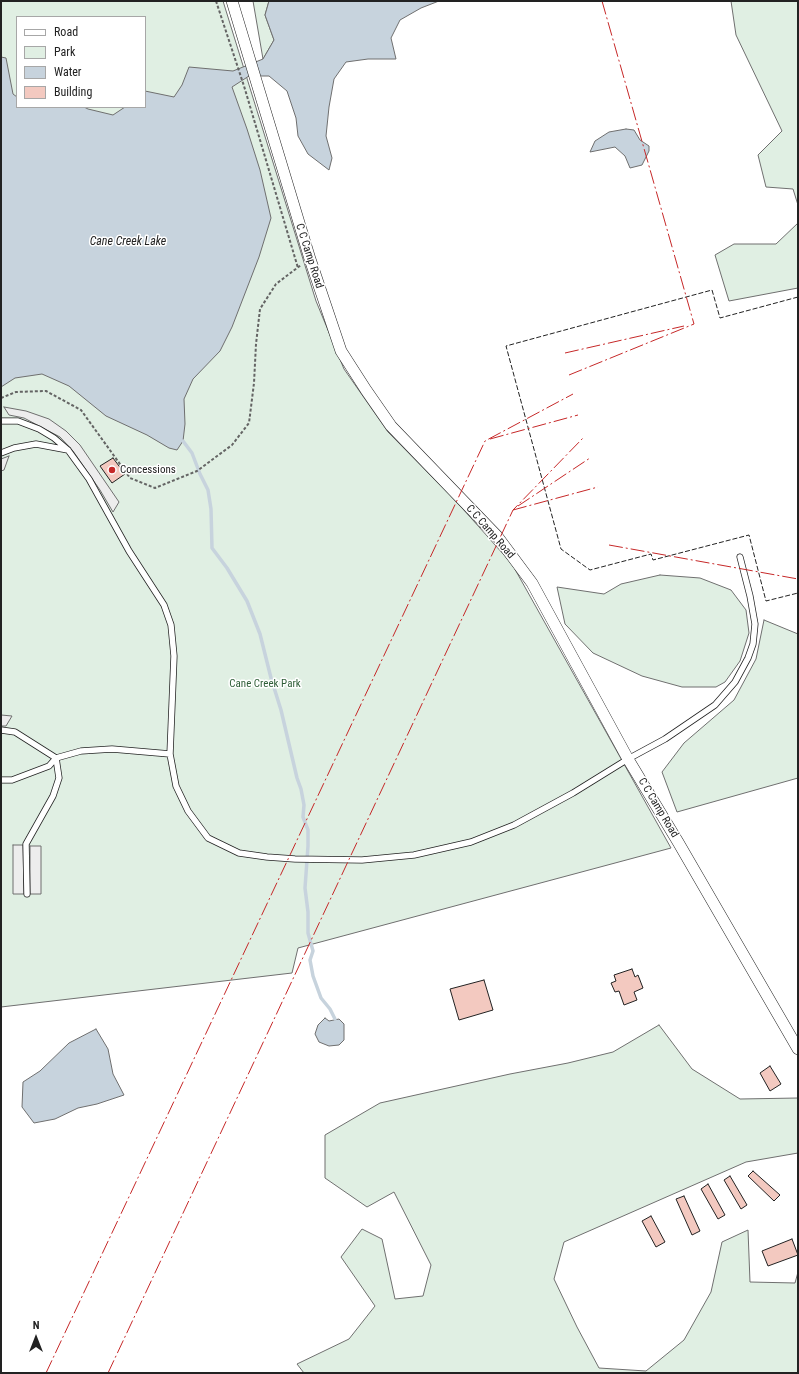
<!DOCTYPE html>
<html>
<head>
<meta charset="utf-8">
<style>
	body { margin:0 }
	#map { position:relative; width:799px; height:1374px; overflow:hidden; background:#fff; font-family:"Roboto Condensed",sans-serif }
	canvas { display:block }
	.frame { position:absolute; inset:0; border:2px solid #222; pointer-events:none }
	.legend { position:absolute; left:16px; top:16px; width:130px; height:92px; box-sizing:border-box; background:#fff; border:1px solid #a7a7a7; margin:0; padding:5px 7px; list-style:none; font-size:12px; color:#222 }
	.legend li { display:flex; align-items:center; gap:8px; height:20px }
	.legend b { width:20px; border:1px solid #a7a7a7 }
	.north { position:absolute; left:16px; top:1318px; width:40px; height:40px; -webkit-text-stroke:3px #fff; paint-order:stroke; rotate:0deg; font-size:11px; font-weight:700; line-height:16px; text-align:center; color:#222 }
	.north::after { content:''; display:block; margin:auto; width:14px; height:18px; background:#222; clip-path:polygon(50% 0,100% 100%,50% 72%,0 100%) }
</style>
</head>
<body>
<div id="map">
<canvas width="799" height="1374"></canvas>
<div class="frame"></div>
<ul class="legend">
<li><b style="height:5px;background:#fff"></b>Road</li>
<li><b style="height:11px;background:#e0efe3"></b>Park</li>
<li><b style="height:11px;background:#c7d3dd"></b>Water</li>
<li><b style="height:11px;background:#f3c9c0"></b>Building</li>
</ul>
<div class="north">N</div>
</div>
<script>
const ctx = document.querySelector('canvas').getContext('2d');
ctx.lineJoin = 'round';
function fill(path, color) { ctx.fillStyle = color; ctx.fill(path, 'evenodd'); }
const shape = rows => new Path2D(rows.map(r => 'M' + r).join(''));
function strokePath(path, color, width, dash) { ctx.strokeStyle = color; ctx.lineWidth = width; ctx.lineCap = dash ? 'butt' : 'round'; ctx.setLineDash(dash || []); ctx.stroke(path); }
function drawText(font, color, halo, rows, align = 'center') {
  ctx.font = font + ' "Roboto Condensed",sans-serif'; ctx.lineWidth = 3; ctx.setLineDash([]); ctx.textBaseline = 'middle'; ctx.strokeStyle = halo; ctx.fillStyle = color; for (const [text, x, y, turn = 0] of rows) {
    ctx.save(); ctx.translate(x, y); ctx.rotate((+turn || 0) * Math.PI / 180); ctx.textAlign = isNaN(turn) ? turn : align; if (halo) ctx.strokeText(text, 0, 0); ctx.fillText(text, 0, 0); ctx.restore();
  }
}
const green = shape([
	[1,1,223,1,316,301,344,369,388,432,455,500,512,564,671,848,298,948,292,973,1,1007,1,1],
	[17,17,145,17,145,107,17,107,17,17],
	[253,1,269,1,265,15,274,40,263,59,253,1],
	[731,1,798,1,798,205,793,189,766,187,758,155,782,131,736,35,731,1],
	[798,223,798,288,729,301,715,255,734,244,776,244,798,223],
	[660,575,700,578,731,590,746,610,749,633,740,661,725,682,716,687,682,687,642,676,593,653,565,624,557,587,604,594,621,584,660,575],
	[764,620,798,634,798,778,677,812,662,772,684,743,734,700,756,659,764,620],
	[659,1025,692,1069,740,1099,798,1098,798,1153,746,1162,564,1242,554,1279,577,1327,599,1368,646,1371,684,1340,711,1292,722,1242,748,1230,750,1282,795,1283,798,1272,798,1373,304,1373,297,1364,349,1339,375,1306,341,1257,362,1229,382,1239,395,1299,423,1296,431,1265,394,1192,367,1207,325,1178,325,1135,380,1103,510,1074,568,1063,613,1052,659,1025]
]);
const parking = shape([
	[4,407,26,411,49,419,66,431,80,445,119,502,113,512,100,490,73,451,60,437,24,418,9,415,4,407],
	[9,456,4,470,1,471,1,459,9,456],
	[1,715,12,716,6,726,1,726,1,715],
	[13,845,23,845,24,894,13,894,13,845],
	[30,846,41,846,41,894,30,894,30,846]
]);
const water = shape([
	[269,1,439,1,421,8,400,20,391,38,396,59,368,59,346,62,334,79,329,107,326,136,332,158,329,170,308,154,298,136,296,118,287,91,269,76,249,76,232,87,247,129,260,170,271,218,259,257,232,327,220,351,193,379,184,399,185,424,183,441,177,450,169,448,147,435,106,416,69,386,42,374,15,378,1,387,1,57,6,58,13,94,17,97,17,107,84,107,88,109,113,115,125,107,145,107,145,91,174,97,182,85,189,67,233,71,263,59,274,40,265,15,269,1],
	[626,129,634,130,640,140,649,146,649,151,642,165,630,168,625,156,615,147,590,152,595,141,609,132,626,129],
	[325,1018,329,1021,339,1019,344,1024,344,1040,339,1045,329,1046,319,1042,315,1034,318,1025,325,1018],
	[96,1029,108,1049,113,1074,124,1095,97,1104,78,1108,55,1119,34,1123,22,1107,23,1082,40,1071,69,1043,96,1029]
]);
const stream = shape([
	[183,441,192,453,200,474,208,490,211,509,212,548,227,568,247,601,260,634,271,678,281,710,297,778,301,789,304,805,303,817,308,830,308,846,305,888,308,912,308,933,313,951,310,960,313,976,321,998,330,1009,335,1019]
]);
const building = shape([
	[113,458,125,474,112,483,100,466,113,458],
	[632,969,635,977,638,975,643,988,634,992,637,1000,624,1005,619,991,615,992,611,983,616,981,614,975,632,969],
	[484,980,493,1010,459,1020,450,989,484,980],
	[770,1066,781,1084,770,1091,760,1073,770,1066],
	[753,1171,780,1195,774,1201,748,1176,753,1171],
	[730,1176,747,1205,741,1209,724,1180,730,1176],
	[708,1184,725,1215,718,1219,701,1189,708,1184],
	[684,1196,700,1231,692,1235,676,1199,684,1196],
	[651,1216,665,1242,656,1247,642,1221,651,1216],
	[792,1239,798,1255,768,1266,762,1251,792,1239]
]);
const path = shape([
	[216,1,244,86,298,268],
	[1,398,16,392,46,391,81,410,130,478,155,488,197,471,232,445,249,423,254,383,256,344,260,309,276,284,301,265]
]);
const lane = shape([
	[1,421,18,421,39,429,54,438,68,450,89,479,129,551,164,605,171,625,174,656,170,754,176,786,188,811,208,838,239,853,267,857,295,859,362,860,414,855,471,842,514,825,573,793,628,759,665,739,715,705,735,682,748,658,753,644,755,624,750,596,740,557],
	[1,453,14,448,36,444,68,450],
	[1,730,15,732,56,758,49,766,12,780,1,780],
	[27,894,26,844,53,796,59,778,56,758,81,751,112,749,170,754]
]);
const street = shape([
	[232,1,310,259,341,351,366,390,391,426,497,536,532,583,628,759,678,842,798,1049]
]);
const fence = shape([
	[798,297,720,318,712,290,506,346,561,549,590,570,651,554,653,560,749,535,766,601,798,593]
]);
const power = shape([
	[602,1,694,324],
	[565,353,684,326],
	[569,375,694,324],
	[490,439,578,415],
	[518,506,590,458],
	[513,510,598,487],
	[609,545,798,579],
	[46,1373,485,441,573,394],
	[108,1373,513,510,584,437]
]);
const markers = [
	[112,470,4,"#c62828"]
];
const streetNames = [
	["C C Camp Road",309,256,72],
	["C C Camp Road",490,532,49],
	["C C Camp Road",658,808,59]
];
const poiNames = [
	["Concessions",120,470]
];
const parkNames = [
	["Cane Creek Park",265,684]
];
const waterNames = [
	["Cane Creek Lake",128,242]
];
fill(green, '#e0efe3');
strokePath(green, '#6f6f6f', 1);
fill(parking, '#ededed');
strokePath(parking, '#6f6f6f', 1);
fill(water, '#c7d3dd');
strokePath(water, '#6f6f6f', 1);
strokePath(stream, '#c7d3dd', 3.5);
fill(building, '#f3c9c0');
strokePath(building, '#222', 1);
strokePath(lane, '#222', 7);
strokePath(street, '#222', 12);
strokePath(path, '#646464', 2, [3, 2]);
strokePath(lane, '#fff', 5.5);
strokePath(street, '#fff', 11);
strokePath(fence, '#222', 1, [5, 2]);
strokePath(power, '#c62828', 1, [14, 3, 2, 3]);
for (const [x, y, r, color] of markers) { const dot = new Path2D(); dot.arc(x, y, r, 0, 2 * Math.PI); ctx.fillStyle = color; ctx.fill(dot); strokePath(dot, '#fff', 1.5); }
drawText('11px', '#222', '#fff', streetNames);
drawText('11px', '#222', '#fff', poiNames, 'left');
drawText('11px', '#2f5e38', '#fff', parkNames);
drawText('italic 12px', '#222', '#fff', waterNames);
</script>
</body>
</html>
